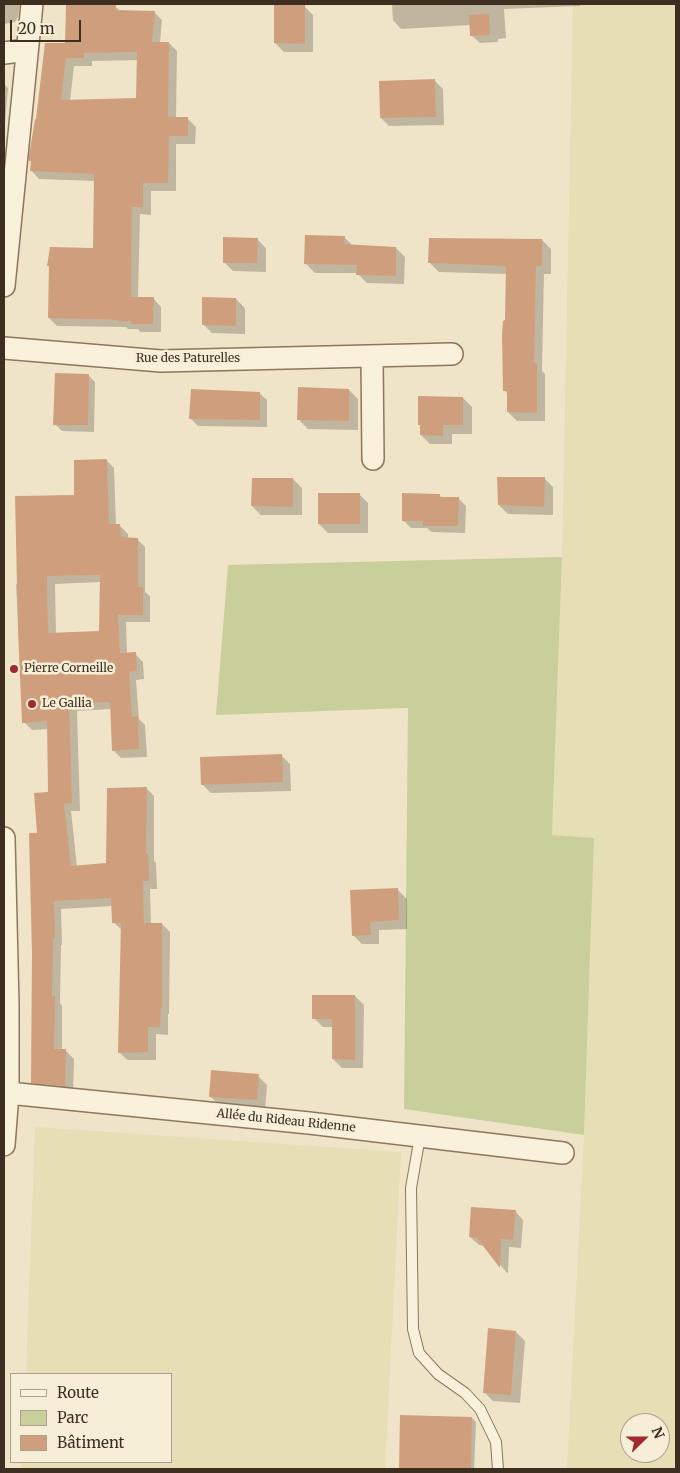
<!DOCTYPE html>
<html>
<head>
<meta charset="utf-8">
<style>
	body { margin:0 }
	#map { position:relative; width:680px; height:1473px; overflow:hidden; background:#f0e4c8; font-family:Merriweather,serif }
	canvas { display:block }
	.frame { position:absolute; inset:0; border:5px solid #3d2e20; pointer-events:none }
	.legend { position:absolute; left:10px; top:1373px; width:162px; height:90px; box-sizing:border-box; background:#f7eed8; border:1px solid #ada18e; margin:0; padding:6px 9px; list-style:none; font-size:15px; color:#3d2e20 }
	.legend li { display:flex; align-items:center; gap:10px; height:25px }
	.legend b { width:25px; border:1px solid #ada18e }
	.north { position:absolute; left:620px; top:1413px; width:50px; height:50px; box-sizing:border-box; background:#f7eed8; border:1px solid #ada18e; border-radius:50%; rotate:68deg; font-size:14px; font-weight:700; line-height:20px; text-align:center; color:#3d2e20 }
	.north::after { content:''; display:block; margin:auto; width:18px; height:22px; background:#9e2a2b; clip-path:polygon(50% 0,100% 100%,50% 72%,0 100%) }
	.scale { position:absolute; left:10px; top:20px; width:71px; height:22px; box-sizing:border-box; border:2px solid #3d2e20; border-top:0; padding-left:6px; font-size:15px; line-height:18px; white-space:nowrap; color:#3d2e20; -webkit-text-stroke:4px #f7eed8; paint-order:stroke }
</style>
</head>
<body>
<div id="map">
<canvas width="680" height="1473"></canvas>
<div class="frame"></div>
<ul class="legend">
<li><b style="height:6px;background:#faf1dc"></b>Route</li>
<li><b style="height:14px;background:#c9cf9b"></b>Parc</li>
<li><b style="height:14px;background:#cf9f7d"></b>Bâtiment</li>
</ul>
<div class="north">N</div>
<div class="scale">20 m</div>
</div>
<script>
const ctx = document.querySelector('canvas').getContext('2d');
ctx.lineJoin = 'round';
function fill(path, color) { ctx.fillStyle = color; ctx.fill(path, 'evenodd'); }
const shape = rows => new Path2D(rows.map(r => 'M' + r).join(''));
function strokePath(path, color, width, dash) { ctx.strokeStyle = color; ctx.lineWidth = width; ctx.lineCap = dash ? 'butt' : 'round'; ctx.setLineDash(dash || []); ctx.stroke(path); }
function drawText(font, color, halo, rows, align = 'center') {
  ctx.font = font + ' Merriweather,serif'; ctx.lineWidth = 5; ctx.setLineDash([]); ctx.textBaseline = 'middle'; ctx.strokeStyle = halo; ctx.fillStyle = color; for (const [text, x, y, turn = 0] of rows) {
    ctx.save(); ctx.translate(x, y); ctx.rotate((+turn || 0) * Math.PI / 180); ctx.textAlign = isNaN(turn) ? turn : align; if (halo) ctx.strokeText(text, 0, 0); ctx.fillText(text, 0, 0); ctx.restore();
  }
}
const farmland = shape([
	[573,4,676,4,676,1469,567,1469,584,1135,594,838,552,835,562,557],
	[630,1423,660,1423,660,1453,630,1453],
	[35,1127,401,1152,385,1469,22,1469,22,1462,171,1462,171,1374,26,1374]
]);
const green = shape([
	[562,557,552,835,594,838,584,1135,404,1109,408,708,216,715,228,565]
]);
const shadow = shape([
	[4,4,20,4,18,17,15,22,4,24],
	[69,4,94,4,94,6,115,6,121,12,154,12,162,20,160,43,169,43,177,51,176,118,188,119,196,127,195,144,176,144,176,191,151,191,151,215,140,214,138,298,153,298,161,307,161,332,140,332,138,329,128,329,126,327,57,326,49,318,50,267,48,266,94,249,95,181,39,179,31,170,31,154,66,44,67,11],
	[138,60,137,99,70,101,74,66,92,66,92,61],
	[392,4,580,4,580,6,504,9,506,38,498,39,498,42,480,43,471,35,471,25,401,29,393,20],
	[304,6,313,15,313,52,284,52,275,43],
	[435,81,443,89,444,125,389,126,381,118],
	[4,84,8,88,4,135],
	[344,237,353,246,396,248,405,257,404,284,367,283,357,273,315,273,306,264],
	[257,239,266,248,266,272,233,271,224,262],
	[542,240,551,249,551,274,544,274,542,371,545,374,545,421,517,421,508,412,508,394,504,390,507,274,439,272,430,263],
	[236,299,245,308,245,334,212,333,203,324],
	[88,375,95,382,94,432,62,431,55,424],
	[349,390,358,399,358,430,308,429,299,420],
	[259,393,267,400,267,427,198,426,190,418],
	[463,398,472,407,472,434,452,434,452,444,430,444,421,435],
	[106,460,114,468,116,526,120,526,128,534,128,539,137,539,145,547,145,592,150,596,150,622,126,622,127,654,135,654,143,662,144,679,136,680,139,719,145,725,147,757,121,758,113,750,111,709,77,711,80,811,71,811,77,867,107,864,146,788,154,796,154,861,156,863,157,889,150,889,151,924,162,924,170,932,169,1014,168,1014,168,1035,156,1034,156,1060,127,1060,119,1052,122,930,113,922,113,906,61,909,62,945,61,945,60,1003,62,1006,62,1051,66,1051,74,1059,73,1094,40,1090,32,1082,38,834,49,793,48,729,32,730,24,722,16,585,75,496],
	[101,582,100,632,56,634,55,584],
	[544,478,553,487,553,515,508,514,499,505],
	[293,479,302,488,302,515,261,515,252,506],
	[359,494,368,503,368,533,328,533,319,524],
	[440,496,442,498,458,498,466,506,465,533,431,532,427,528,411,528,403,520],
	[281,755,290,764,291,791,211,793,202,784],
	[398,890,407,899,407,929,379,930,379,944,362,944,353,935],
	[355,996,364,1005,363,1068,342,1068,333,1059,333,1027,323,1027,314,1018],
	[258,1076,267,1085,265,1109,219,1105,210,1096],
	[515,1211,523,1220,521,1248,509,1247,508,1274,484,1246,479,1245,470,1237],
	[516,1332,525,1341,520,1403,493,1401,484,1392],
	[401,1416,472,1418,476,1422,474,1469,400,1469]
]);
const building = shape([
	[274,4,305,4,305,44,274,43],
	[66,5,116,5,115,10,155,11,152,42,169,42,168,117,188,117,188,136,169,136,168,183,143,183,143,207,132,207,131,297,154,297,153,324,131,324,131,321,119,322,119,320,48,318,49,266,47,266,50,247,93,248,94,174,30,171,31,161,29,161,29,156,35,119,36,119,45,43,65,43],
	[137,52,136,98,61,100,66,58,84,58,84,53],
	[489,14,490,35,470,36,469,15],
	[435,79,436,117,380,118,379,81],
	[305,235,345,236,344,244,396,247,396,276,356,275,357,265,304,264],
	[223,237,258,238,257,263,223,263],
	[429,238,542,239,542,266,536,266,534,363,537,363,537,413,507,412,507,391,503,391,502,335,503,321,505,320,506,266,428,263],
	[202,297,236,298,236,326,202,325],
	[55,373,89,374,88,425,53,425],
	[298,387,349,389,349,421,297,420],
	[191,389,260,392,260,420,189,419],
	[418,396,463,397,463,425,443,425,443,436,420,435,420,425,418,425],
	[107,459,109,524,120,524,121,537,138,538,138,587,143,587,143,615,118,615,120,653,136,652,137,671,129,672,132,717,138,716,139,749,112,751,110,702,69,703,72,803,64,804,71,866,106,863,107,788,147,787,146,854,148,853,149,881,143,881,144,923,162,923,162,1007,161,1007,160,1027,148,1027,148,1052,118,1053,121,923,112,923,111,898,54,901,55,938,53,938,52,996,55,996,54,1049,66,1049,65,1086,31,1083,32,954,29,833,37,833,34,793,48,792,47,721,22,723,18,631,15,496,74,495,74,460],
	[100,575,99,631,48,633,47,576],
	[497,477,545,477,544,507,498,505],
	[252,478,293,478,293,507,251,506],
	[318,493,360,493,360,524,318,524],
	[402,493,440,494,440,497,459,497,458,526,423,526,423,521,402,521],
	[282,754,283,782,201,785,200,757],
	[398,888,399,920,370,922,371,935,352,936,350,890],
	[312,995,355,995,355,1060,332,1059,332,1019,312,1019],
	[211,1070,259,1074,257,1100,209,1097],
	[471,1207,516,1210,513,1240,501,1239,500,1268,477,1238,469,1237],
	[488,1328,516,1331,511,1395,483,1393],
	[400,1415,472,1417,471,1469,399,1469]
]);
const service = shape([
	[420,1136,411,1188,413,1329,419,1353,438,1374,465,1393,480,1409,496,1442,498,1469]
]);
const minor = shape([
	[4,53,27,50],
	[4,286,32,4],
	[4,348,161,361,452,354],
	[372,356,373,459],
	[4,838,8,1006,8,1093,4,1145],
	[8,1093,309,1123,563,1153]
]);
const markers = [
	[14,669,5,"#9e2a2b"],
	[32,704,5,"#9e2a2b"]
];
const streetNames = [
	["Rue des Paturelles",188,359],
	["Allée du Rideau Ridenne",286,1121,6]
];
const poiNames = [
	["Pierre Corneille",24,669],
	["Le Gallia",42,704]
];
fill(farmland, '#e6deb5');
fill(green, '#c9cf9b');
fill(shadow, '#0003');
fill(building, '#cf9f7d');
strokePath(service, '#8d765c', 12);
strokePath(minor, '#8d765c', 24);
strokePath(service, '#faf1dc', 10);
strokePath(minor, '#faf1dc', 21);
for (const [x, y, r, color] of markers) { const dot = new Path2D(); dot.arc(x, y, r, 0, 2 * Math.PI); ctx.fillStyle = color; ctx.fill(dot); strokePath(dot, '#f7eed8', 2); }
drawText('12px', '#3d2e20', '#f7eed8', streetNames);
drawText('12px', '#3d2e20', '#f7eed8', poiNames, 'left');
</script>
</body>
</html>
